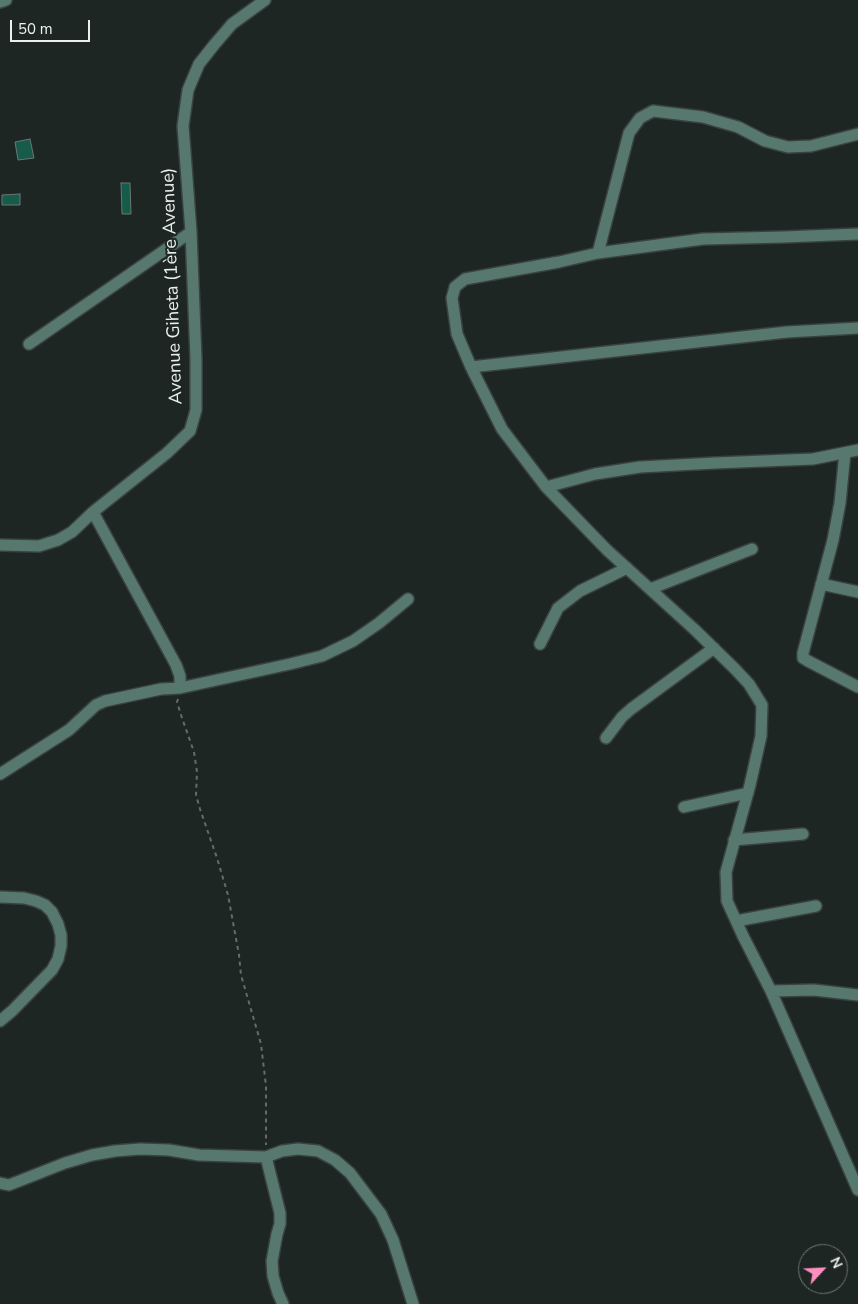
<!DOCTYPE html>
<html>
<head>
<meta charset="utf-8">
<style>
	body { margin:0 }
	#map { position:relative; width:858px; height:1304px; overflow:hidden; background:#1d2623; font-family:"Nunito Sans",sans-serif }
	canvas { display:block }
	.north { position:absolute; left:798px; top:1244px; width:50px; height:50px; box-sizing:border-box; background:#1d2623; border:1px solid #6f7774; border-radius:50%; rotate:65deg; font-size:14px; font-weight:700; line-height:20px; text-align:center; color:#eaf0ee }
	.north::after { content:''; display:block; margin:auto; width:18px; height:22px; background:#fd8ebf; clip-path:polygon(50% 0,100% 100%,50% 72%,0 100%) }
	.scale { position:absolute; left:10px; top:20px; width:80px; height:22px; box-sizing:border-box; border:2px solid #eaf0ee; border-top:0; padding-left:6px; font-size:15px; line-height:18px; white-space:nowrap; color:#eaf0ee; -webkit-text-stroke:4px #1d2623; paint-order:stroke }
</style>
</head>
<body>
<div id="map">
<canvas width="858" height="1304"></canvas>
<div class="north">N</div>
<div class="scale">50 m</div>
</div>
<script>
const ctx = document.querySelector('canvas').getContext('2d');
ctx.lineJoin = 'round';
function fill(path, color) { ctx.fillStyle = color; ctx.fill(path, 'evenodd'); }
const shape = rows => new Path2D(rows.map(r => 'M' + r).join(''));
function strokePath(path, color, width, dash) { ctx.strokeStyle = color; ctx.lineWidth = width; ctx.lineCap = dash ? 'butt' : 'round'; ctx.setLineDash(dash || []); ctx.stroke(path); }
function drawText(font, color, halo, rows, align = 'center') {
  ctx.font = font + ' "Nunito Sans",sans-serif'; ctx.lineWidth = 4; ctx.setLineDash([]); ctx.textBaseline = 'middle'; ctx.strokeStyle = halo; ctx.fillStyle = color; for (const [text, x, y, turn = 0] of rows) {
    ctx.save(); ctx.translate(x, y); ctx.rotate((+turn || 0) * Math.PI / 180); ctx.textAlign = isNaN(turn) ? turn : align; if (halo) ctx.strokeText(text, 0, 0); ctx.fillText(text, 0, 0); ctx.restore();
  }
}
const building = shape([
	[30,139,34,158,18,160,15,142,30,139],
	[121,183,130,183,131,214,122,214,121,183],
	[20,194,20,205,2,205,2,195,20,194]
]);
const path = shape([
	[178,699,177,702,182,718,194,752,197,772,196,795,200,809,217,858,228,895,239,955,241,975,261,1044,266,1086,266,1145]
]);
const minor = shape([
	[0,2,6,0],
	[858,234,784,237,703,239,598,253,559,262,465,279,455,287,452,298,457,334,471,367,502,429,546,487,595,474,640,467,715,463,813,459,858,450],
	[598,253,629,133,640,118,653,111,703,117,738,127,765,141,788,147,811,146,858,134],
	[29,344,191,232],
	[471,367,787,332,858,328],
	[845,453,840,503,833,540,803,653,803,658,808,661,858,687],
	[546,487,607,550,694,629,735,669,749,684,762,705,761,736,750,785,726,872,727,901,743,936,771,991,858,1190],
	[93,512,176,665,180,676,180,688],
	[0,545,39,546,58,540,72,532,93,512,167,453,190,431,196,410,196,359,191,232,183,126,188,90,199,64,214,45,232,24,265,0],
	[821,584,858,592],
	[650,589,752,549],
	[540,644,558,608,580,591,627,568],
	[606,738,622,717,631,709,714,648],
	[0,774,69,730,96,705,105,701,161,689,180,688,290,664,322,656,353,641,379,623,408,599],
	[684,807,748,793],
	[734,840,803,834],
	[0,897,24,898,36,901,45,905,52,912,58,924,61,935,61,946,58,959,52,970,12,1011,0,1021],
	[736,921,816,906],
	[771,991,814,990,858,995],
	[266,1157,280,1213,280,1224,277,1234,272,1261,273,1276,278,1293,283,1304],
	[0,1183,9,1185,65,1163,92,1155,115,1151,140,1149,169,1150,199,1155,266,1157,282,1151,298,1149,318,1151,335,1160,350,1173,381,1214,393,1240,413,1304]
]);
const streetNames = [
	["Avenue Giheta (1ère Avenue)",173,286,-92]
];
fill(building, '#175b4b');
strokePath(building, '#6c7673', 1);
strokePath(minor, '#3a423f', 14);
strokePath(path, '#656c6a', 2, [4, 4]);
strokePath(minor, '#57786e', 11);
drawText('18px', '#eaf0ee', '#1d2623', streetNames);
</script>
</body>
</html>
